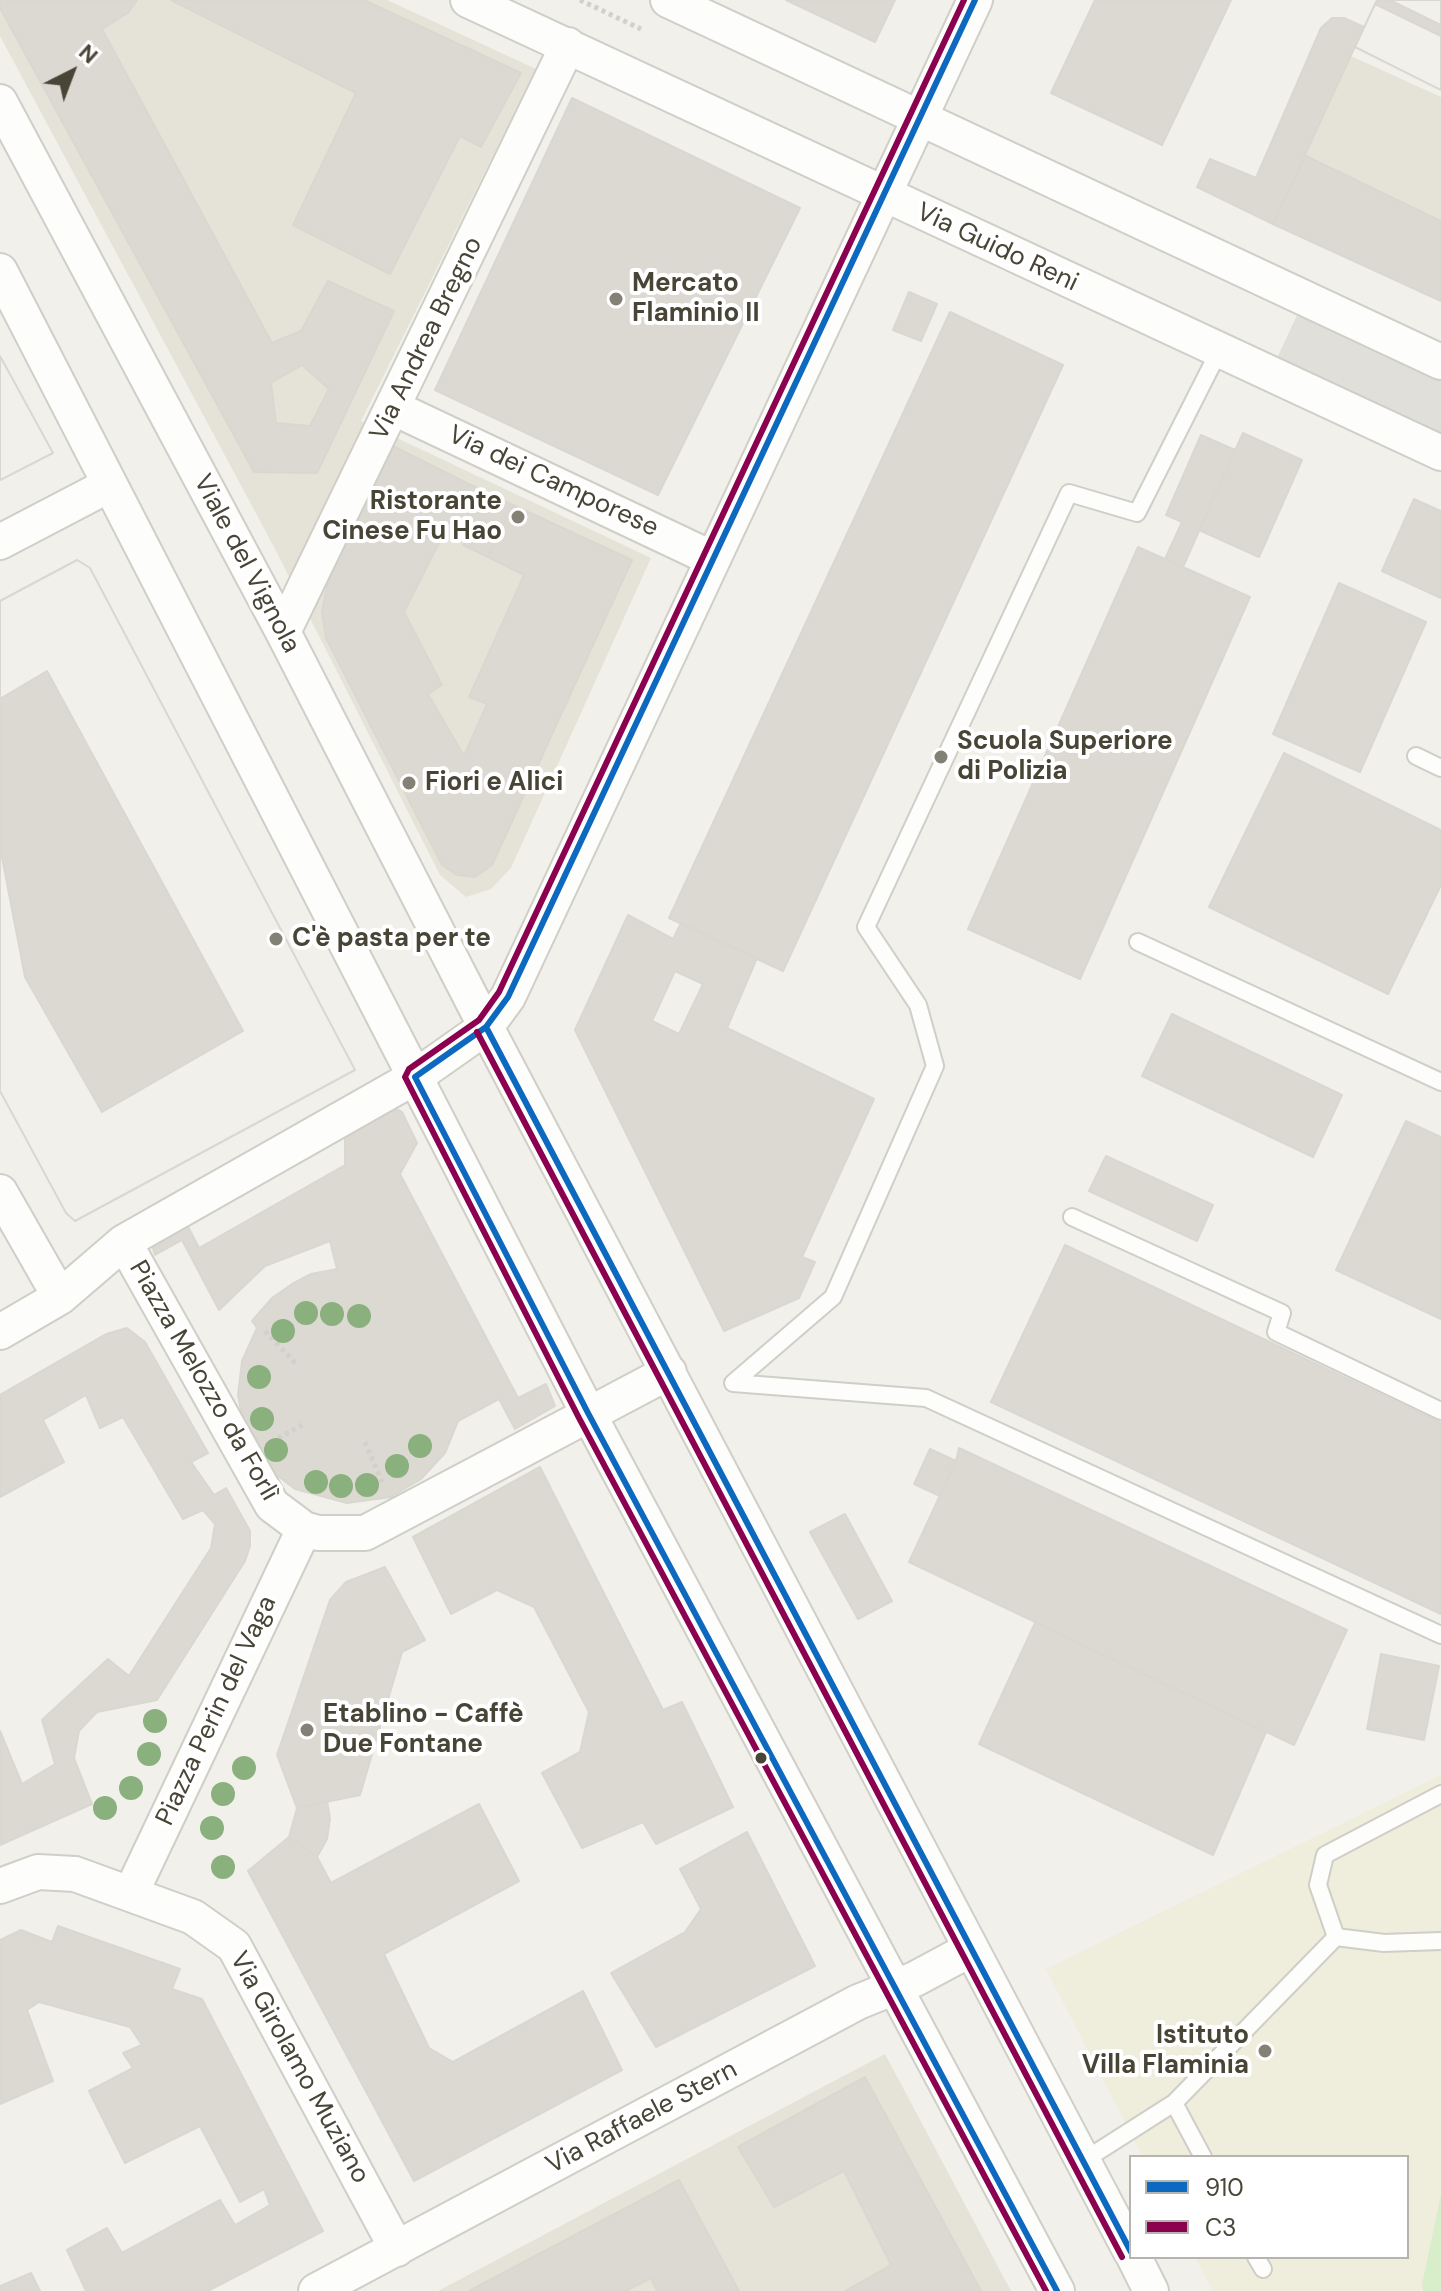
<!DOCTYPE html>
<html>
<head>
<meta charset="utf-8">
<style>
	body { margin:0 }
	#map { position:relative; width:1441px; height:2291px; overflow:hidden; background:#f1f0ea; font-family:"DM Sans",sans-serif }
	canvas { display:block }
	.legend { position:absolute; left:1129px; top:2155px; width:280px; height:104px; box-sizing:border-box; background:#fff; border:2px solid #b6b4af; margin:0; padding:10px 14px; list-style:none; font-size:24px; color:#484436 }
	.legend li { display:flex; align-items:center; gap:16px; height:40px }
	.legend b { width:40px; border:2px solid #b6b4af }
	.north { position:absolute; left:32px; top:32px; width:80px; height:80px; -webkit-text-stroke:6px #fff; paint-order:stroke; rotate:42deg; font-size:22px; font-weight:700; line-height:32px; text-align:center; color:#484436 }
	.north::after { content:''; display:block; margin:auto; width:28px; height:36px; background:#484436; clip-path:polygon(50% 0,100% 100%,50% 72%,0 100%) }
</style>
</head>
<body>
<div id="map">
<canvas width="1441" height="2291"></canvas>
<ul class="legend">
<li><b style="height:10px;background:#0c69bf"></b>910</li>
<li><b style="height:10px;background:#8b004f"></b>C3</li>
</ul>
<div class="north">N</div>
</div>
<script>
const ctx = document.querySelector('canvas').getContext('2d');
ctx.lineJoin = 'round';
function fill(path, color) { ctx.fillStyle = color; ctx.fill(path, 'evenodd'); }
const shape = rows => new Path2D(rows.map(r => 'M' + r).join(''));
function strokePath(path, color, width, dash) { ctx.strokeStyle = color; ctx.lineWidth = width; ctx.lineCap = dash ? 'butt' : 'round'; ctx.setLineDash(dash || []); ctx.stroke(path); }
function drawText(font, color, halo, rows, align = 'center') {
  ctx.font = font + ' "DM Sans",sans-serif'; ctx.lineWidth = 8; ctx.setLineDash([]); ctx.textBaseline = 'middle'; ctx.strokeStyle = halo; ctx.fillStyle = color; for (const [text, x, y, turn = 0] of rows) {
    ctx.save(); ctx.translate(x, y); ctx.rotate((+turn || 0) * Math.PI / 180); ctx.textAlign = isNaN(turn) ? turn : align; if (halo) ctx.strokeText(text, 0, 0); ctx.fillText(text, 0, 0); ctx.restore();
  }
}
const residential = shape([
	[0,0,387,0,536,69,361,421,651,558,511,868,491,889,466,897,440,875,274,547,0,36],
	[1351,56,1441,97,1441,301,1273,224],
	[885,2054,1011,2291,438,2291]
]);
const education = shape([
	[1441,1775,1441,2194,1423,2291,1213,2291,1195,2257,1407,2257,1407,2157,1143,2157,1046,1969]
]);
const green = shape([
	[1441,2194,1441,2291,1423,2291,1422,2285]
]);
const parking = shape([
	[1299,311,1441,379,1441,437,1277,358]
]);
const building = shape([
	[0,0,137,0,128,13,102,29,272,343,301,331,328,281,394,311,317,473,254,472,0,8,0,0],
	[302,365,329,389,310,426,276,423,271,383,302,365],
	[171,0,364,0,521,73,481,147,460,136,390,274,293,225,356,93,171,0],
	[786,0,895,0,875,42,786,0],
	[1095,0,1231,0,1162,145,1051,93,1095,0],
	[1377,0,1441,0,1441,90,1355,47,1377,0],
	[1390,0,1441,0,1441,25,1390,0],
	[1375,4,1441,36,1441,90,1355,47,1375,4],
	[1332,18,1344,18,1364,27,1273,224,1197,187,1210,159,1256,178,1321,28,1332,18],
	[572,98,800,208,658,495,435,390,572,98],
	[1306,156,1441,221,1441,301,1273,224,1306,156],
	[909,292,937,304,921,341,893,330,909,292],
	[950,312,1063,365,783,971,669,918,950,312],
	[0,356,53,453,0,480,0,356],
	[0,356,53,453,0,480,0,356],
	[1243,433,1302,460,1259,557,1199,530,1243,433],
	[1201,435,1235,450,1183,567,1165,559,1182,522,1166,515,1201,435],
	[393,446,469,484,404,612,442,685,428,694,464,756,487,704,469,697,524,575,488,557,513,505,632,560,492,865,475,877,457,875,442,865,326,638,322,612,330,570,393,446],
	[469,484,513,505,488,557,463,545,472,525,454,516,469,484],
	[1414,499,1441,511,1441,598,1382,571,1414,499],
	[1138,547,1250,597,1080,979,968,929,1138,547],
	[77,560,90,568,355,1070,75,1221,66,1213,0,1091,0,847,25,977,102,1112,243,1031,47,671,0,699,0,601,77,560],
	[77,560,90,568,355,1070,75,1221,66,1213,0,1091,0,601,77,560],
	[1339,583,1426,622,1360,772,1273,734,1339,583],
	[1284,753,1441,830,1441,885,1388,994,1209,907,1284,753],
	[628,915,673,939,681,923,757,958,727,1028,874,1099,802,1257,815,1262,799,1298,724,1331,575,1030,628,915],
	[675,971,703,984,679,1034,652,1021,675,971],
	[1172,1014,1342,1095,1313,1157,1142,1076,1172,1014],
	[392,1106,402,1112,417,1143,400,1174,518,1398,546,1384,555,1406,515,1429,499,1399,458,1421,445,1453,421,1479,391,1497,347,1503,295,1489,274,1473,244,1427,238,1395,242,1361,257,1328,252,1321,272,1298,292,1284,311,1274,337,1269,330,1241,265,1266,219,1310,182,1240,155,1255,151,1242,184,1219,199,1248,345,1165,345,1129,392,1106],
	[1406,1121,1441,1137,1441,1319,1336,1270,1406,1121],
	[1106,1156,1213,1205,1197,1241,1089,1191,1106,1156],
	[1065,1245,1441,1423,1441,1614,991,1402,1065,1245],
	[127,1328,145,1342,208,1453,191,1462,214,1495,226,1488,250,1531,250,1546,245,1561,157,1700,97,1712,79,1731,74,1758,92,1804,0,1845,0,1731,22,1784,55,1764,42,1720,108,1659,129,1676,211,1548,215,1524,203,1510,183,1519,123,1417,100,1428,86,1395,43,1420,64,1462,0,1497,0,1395,106,1334,127,1328],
	[959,1448,1347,1630,1294,1745,909,1562,956,1461,959,1448],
	[930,1449,956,1461,940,1496,914,1484,930,1449],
	[540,1467,663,1710,682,1702,733,1807,656,1844,643,1822,582,1848,542,1773,580,1752,589,1712,534,1607,497,1590,451,1614,413,1537,540,1467],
	[845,1514,892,1601,858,1619,810,1532,845,1514],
	[385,1567,425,1640,402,1652,360,1795,297,1808,277,1755,330,1600,346,1582,385,1567],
	[1035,1623,1266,1732,1213,1855,979,1744,1035,1623],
	[1381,1654,1439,1666,1424,1740,1367,1729,1381,1654],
	[327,1801,330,1819,327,1839,317,1857,289,1837,297,1808,327,1801],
	[479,1804,519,1881,384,1954,429,2048,453,2062,583,1991,622,2070,414,2181,248,1871,289,1837,317,1857,331,1883,479,1804],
	[747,1832,815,1966,656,2047,611,1973,685,1932,701,1909,680,1869,747,1832],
	[58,1926,180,1969,172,1989,202,1999,323,2231,208,2291,86,2291,67,2250,107,2228,122,2253,220,2200,235,2225,270,2205,264,2189,240,2202,200,2126,125,2163,89,2091,133,2068,123,2053,142,2045,130,2027,39,2002,27,2010,53,2081,0,2104,0,1940,21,1930,52,1942,58,1926],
	[865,2077,981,2291,845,2291,891,2265,844,2171,774,2207,738,2147,865,2077],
	[679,2180,739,2291,657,2291,651,2278,626,2291,469,2291,679,2180],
	[31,2273,40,2291,0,2291,0,2286,31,2273]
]);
const path = shape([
	[580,0,641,29],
	[265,1331,297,1365],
	[278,1438,302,1425],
	[365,1442,382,1482]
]);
const lane = shape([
	[1219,351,1137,513,1069,493,866,927,918,1005,935,1066,833,1297,733,1383,926,1398,1441,1635],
	[1416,756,1441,768],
	[1138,942,1441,1082],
	[1072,1217,1282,1313,1276,1332,1441,1411],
	[1336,1937,1384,1943,1441,1941],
	[1174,2103,1203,2157],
	[1083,2161,1174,2103,1336,1937,1318,1885,1325,1855,1441,1794],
	[1256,2257,1263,2269]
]);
const street = shape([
	[468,0,1441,453],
	[668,0,1441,362],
	[0,102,283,632,486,1027,1131,2252],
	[0,271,588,1413,1057,2291],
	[394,408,711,558],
	[0,542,109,485],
	[283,632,568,45],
	[0,1192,60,1297],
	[124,1242,272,1505,304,1529,318,1533,365,1533,669,1372],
	[0,1332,60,1297,124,1242,415,1077,486,1027,508,997,975,0],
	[0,1886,38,1872,75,1874,193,1917,234,1946,397,2249],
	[131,1893,304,1529],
	[1134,2257,1151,2291],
	[316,2291,858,2002,915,1979,971,1949]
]);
const bus1 = shape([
	[975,0,508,997,486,1027,415,1077,588,1413,1057,2291],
	[486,1027,1131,2252]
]);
const bus2 = shape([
	[964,0,499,992,479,1020,409,1069,405,1077,579,1418,1046,2291],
	[477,1032,1122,2257]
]);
const trees = [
	[306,1313],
	[332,1314],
	[359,1316],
	[283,1331],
	[259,1377],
	[262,1419],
	[420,1446],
	[276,1450],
	[397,1466],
	[316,1482],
	[367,1485],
	[341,1486],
	[155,1721],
	[149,1754],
	[244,1768],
	[131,1788],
	[223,1794],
	[105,1808],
	[212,1828],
	[223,1867]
];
const markers = [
	[616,299,8,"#838075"],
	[518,517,8,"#838075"],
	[941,757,8,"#838075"],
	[409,783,8,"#838075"],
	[276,939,8,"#838075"],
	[307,1730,8,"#838075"],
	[761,1758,7,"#484436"],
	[1265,2051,8,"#838075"]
];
const streetNames = [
	["Via Guido Reni",997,248,25],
	["Via Andrea Bregno",427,339,-64],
	["Via dei Camporese",553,482,25],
	["Viale del Vignola",246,564,62],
	["Piazza Melozzo da Forlì",203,1381,60],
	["Piazza Perin del Vaga",217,1711,-65],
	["Via Girolamo Muziano",299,2068,61],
	["Via Raffaele Stern",642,2118,-28]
];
const poiNames = [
	["Mercato",632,284],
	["Flaminio II",632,314],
	["Ristorante",502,502,"right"],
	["Cinese Fu Hao",502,532,"right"],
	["Scuola Superiore",957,742],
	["di Polizia",957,772],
	["Fiori e Alici",425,783],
	["C'è pasta per te",292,939],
	["Etablino - Caffè",323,1715],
	["Due Fontane",323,1745],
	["Istituto",1249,2036,"right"],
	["Villa Flaminia",1249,2066,"right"]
];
fill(residential, '#e5e3d7');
fill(education, '#efeddc');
fill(green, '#d8edca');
fill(parking, '#e0dfda');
fill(building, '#dbd9d2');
strokePath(building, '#d9d8d0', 2);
strokePath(lane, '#cfcec7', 20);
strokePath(street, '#cfcec7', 38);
strokePath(path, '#d2d0cb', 5, [4, 4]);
strokePath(lane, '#fdfdfc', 16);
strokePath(street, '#fdfdfc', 34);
strokePath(bus1, '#0c69bf', 6);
strokePath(bus2, '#8b004f', 6);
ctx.fillStyle = '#8ab07e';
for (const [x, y] of trees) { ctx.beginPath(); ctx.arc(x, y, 12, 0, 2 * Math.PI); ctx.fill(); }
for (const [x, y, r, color] of markers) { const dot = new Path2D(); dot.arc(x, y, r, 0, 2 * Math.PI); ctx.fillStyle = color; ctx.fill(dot); strokePath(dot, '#fff', 3); }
drawText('26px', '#484436', '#fff', streetNames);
drawText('bold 26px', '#484436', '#fff', poiNames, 'left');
</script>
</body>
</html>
